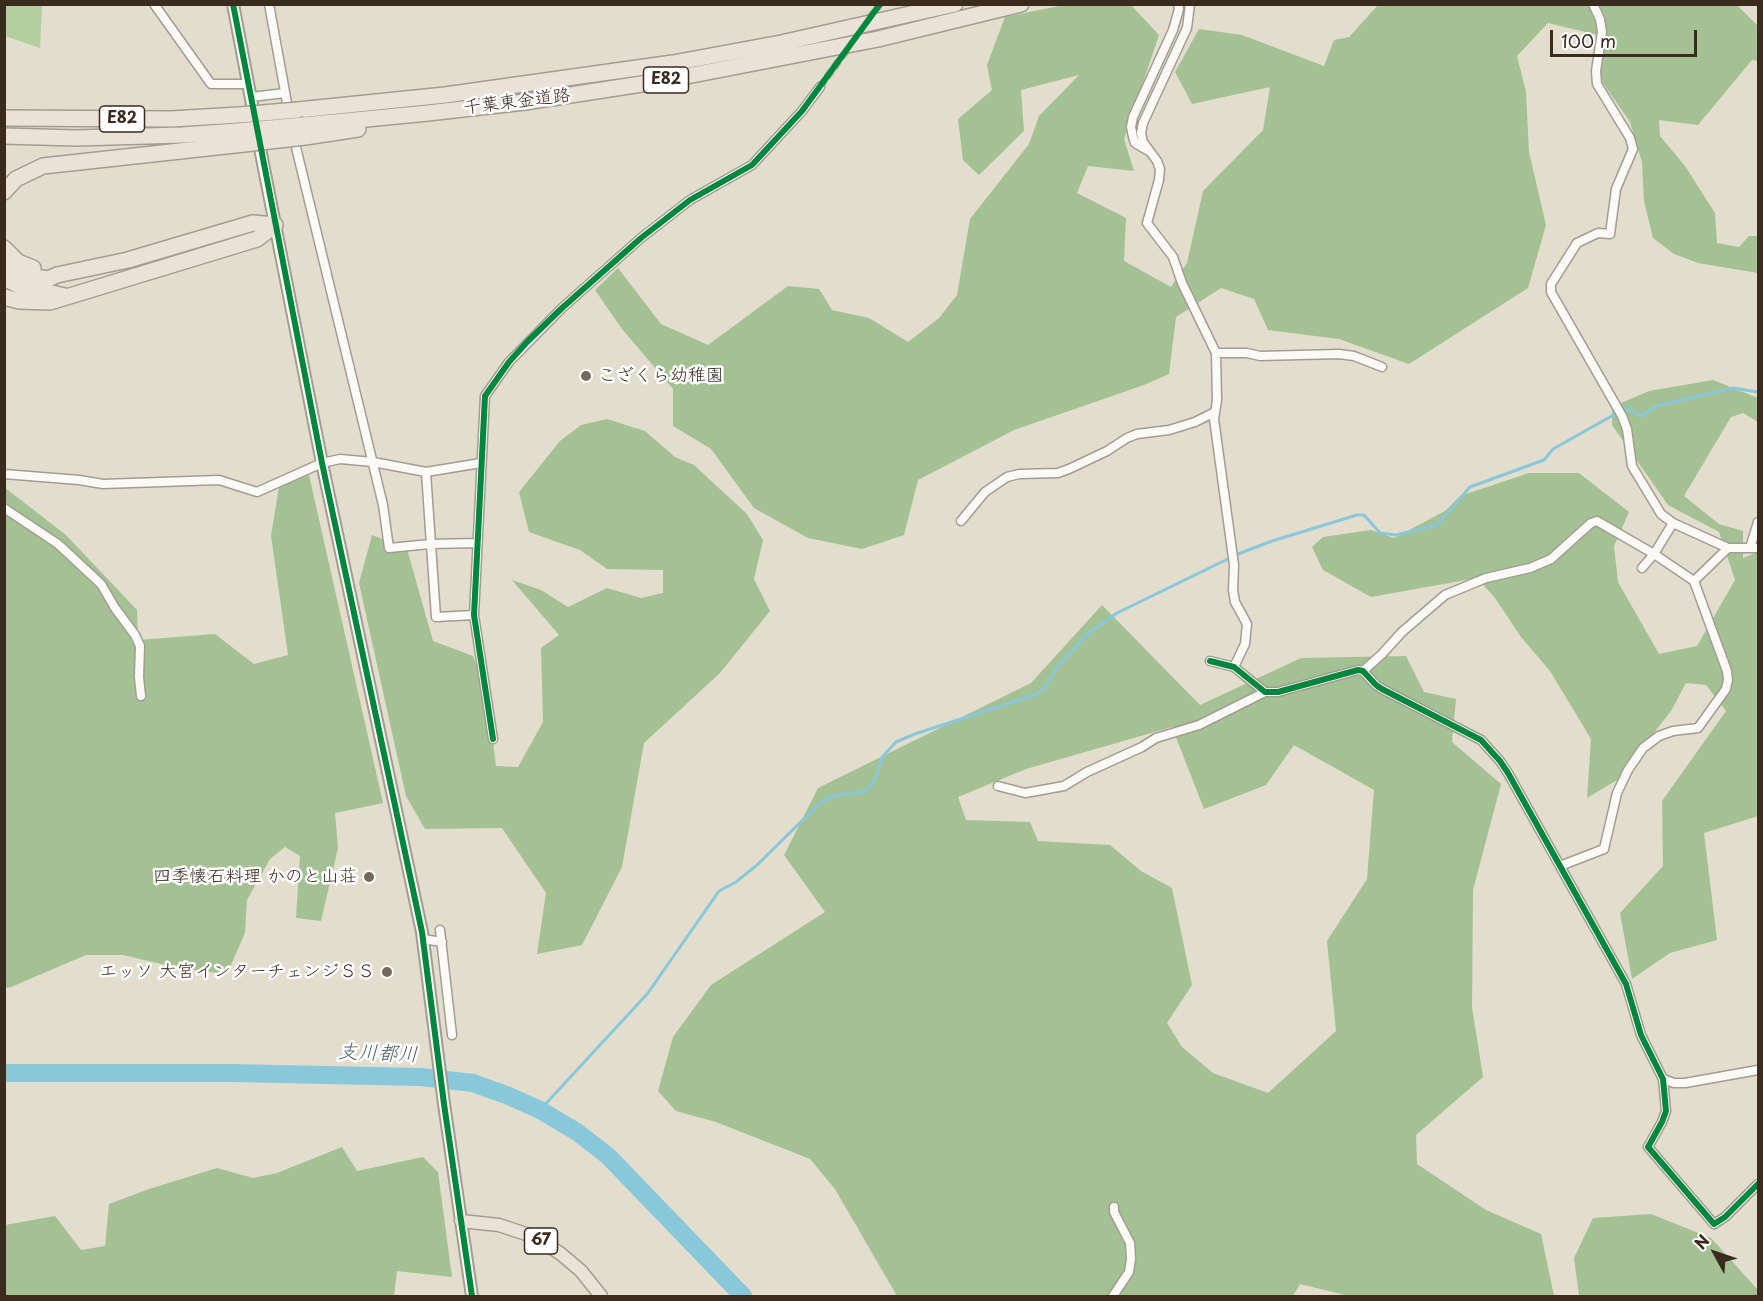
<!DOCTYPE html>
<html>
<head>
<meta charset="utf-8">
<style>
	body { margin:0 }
	#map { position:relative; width:1763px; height:1301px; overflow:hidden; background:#e2ddcc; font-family:"Playpen Sans",sans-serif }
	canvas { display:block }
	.frame { position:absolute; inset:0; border:6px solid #3b2a1e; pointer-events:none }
	.north { position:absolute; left:1685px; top:1223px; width:60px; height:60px; -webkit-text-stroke:4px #fff; paint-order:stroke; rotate:310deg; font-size:16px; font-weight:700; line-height:24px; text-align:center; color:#3b2a1e }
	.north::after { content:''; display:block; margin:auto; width:21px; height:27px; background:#3b2a1e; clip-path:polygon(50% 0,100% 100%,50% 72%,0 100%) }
	.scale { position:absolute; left:1550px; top:30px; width:147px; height:27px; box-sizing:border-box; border:3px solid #3b2a1e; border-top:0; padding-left:8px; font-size:18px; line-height:21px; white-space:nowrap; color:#3b2a1e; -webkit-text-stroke:4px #fff; paint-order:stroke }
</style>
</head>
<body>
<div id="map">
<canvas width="1763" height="1301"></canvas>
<div class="frame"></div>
<div class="north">N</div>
<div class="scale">100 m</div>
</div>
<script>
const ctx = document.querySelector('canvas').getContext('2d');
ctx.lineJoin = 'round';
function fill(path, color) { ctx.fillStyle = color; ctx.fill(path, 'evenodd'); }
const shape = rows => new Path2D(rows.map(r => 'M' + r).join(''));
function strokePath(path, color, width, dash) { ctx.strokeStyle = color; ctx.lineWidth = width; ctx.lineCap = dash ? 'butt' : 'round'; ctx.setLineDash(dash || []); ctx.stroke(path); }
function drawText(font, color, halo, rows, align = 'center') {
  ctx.font = font + ' "Playpen Sans","Klee One",sans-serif'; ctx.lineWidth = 5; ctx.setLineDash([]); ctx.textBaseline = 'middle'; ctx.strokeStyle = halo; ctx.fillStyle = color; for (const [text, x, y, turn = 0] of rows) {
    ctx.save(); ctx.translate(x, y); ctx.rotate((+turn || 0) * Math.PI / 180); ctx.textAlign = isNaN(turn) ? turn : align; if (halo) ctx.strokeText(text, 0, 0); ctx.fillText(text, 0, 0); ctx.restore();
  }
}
const green = shape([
	[4,5,42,5,40,48,5,36]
]);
const forest = shape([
	[1064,5,1131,5,1159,35,1124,139,1134,171,1088,166,1077,193,1126,218,1124,261,1171,287,1187,263,1203,191,1263,130,1270,87,1192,104,1175,72,1199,29,1242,35,1324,66,1334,40,1349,37,1378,5,1737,5,1758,26,1758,61,1752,60,1698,125,1659,120,1660,136,1685,166,1715,213,1717,243,1739,247,1749,236,1758,236,1758,273,1698,263,1674,254,1653,238,1644,201,1642,162,1630,122,1603,83,1597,55,1598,35,1548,23,1517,56,1526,92,1529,152,1546,225,1528,288,1409,364,1339,339,1268,330,1254,299,1221,288,1176,317,1169,374,1144,385,1014,430,918,480,904,535,862,549,808,538,754,508,711,449,673,426,673,389,622,329,595,290,618,268,661,324,708,345,788,286,819,289,832,310,869,318,908,342,939,318,957,295,970,219,1029,144,1039,116,1079,75,1021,90,1024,131,979,175,963,160,958,119,992,90,987,65,1005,17],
	[1713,380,1758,398,1758,422,1743,413,1731,417,1684,496,1719,524,1743,531,1743,558,1758,552,1758,816,1704,833,1717,940,1670,953,1632,979,1620,913,1663,866,1662,801,1726,711,1706,685,1686,683,1671,711,1617,780,1587,798,1591,739,1550,671,1521,637,1495,598,1477,578,1371,597,1323,570,1312,547,1323,537,1371,530,1394,538,1445,511,1460,496,1529,473,1579,473,1629,512,1614,546,1618,582,1659,654,1697,646,1735,580,1719,532,1668,505,1612,425,1612,407,1649,391],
	[607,419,645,431,675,457,694,465,747,514,763,540,754,579,770,611,720,673,644,743,622,867,582,945,537,954,546,893,502,828,425,829,406,796,359,583,372,535,407,549,433,641,473,656,487,694,496,766,518,767,543,722,541,648,559,635,512,580,541,590,568,607,607,588,641,598,663,593,663,570,607,569,580,550,529,532,519,492,560,441,581,425],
	[309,475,383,803,335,813,338,848,321,921,296,918,300,856,285,847,270,859,247,900,245,933,227,974,178,968,123,955,86,955,11,987,5,988,4,487,66,535,137,610,138,640,215,634,254,664,288,655,271,536,279,487],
	[1102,605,1200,705,1301,658,1406,656,1424,692,1456,699,1452,742,1501,784,1473,890,1472,1007,1483,1077,1416,1135,1417,1164,1486,1210,1541,1234,1554,1296,1349,1296,1300,1284,1293,1296,897,1296,835,1189,810,1159,716,1122,676,1111,658,1091,673,1037,711,985,825,912,784,855,818,788,1031,683],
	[1172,727,1204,809,1266,785,1294,745,1374,790,1367,879,1327,941,1336,1031,1268,1093,1213,1073,1182,1047,1167,1023,1192,985,1172,888,1141,871,1110,845,1038,841,1030,822,966,820,958,797,1026,769],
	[342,1147,357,1171,423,1157,438,1172,452,1277,397,1271,394,1296,5,1296,5,1225,55,1216,81,1250,105,1246,109,1204,149,1189,217,1168,253,1178,277,1173],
	[1651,1214,1711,1238,1758,1290,1758,1296,1579,1296,1574,1258,1593,1218]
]);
const stream = shape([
	[540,1110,648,993,719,891,736,882,757,865,822,801,837,795,864,792,869,788,874,782,883,756,896,742,915,734,1037,694,1043,690,1056,669,1086,635,1117,613,1238,554,1272,541,1357,515,1364,515,1380,533,1396,535,1437,525,1470,487,1544,460,1553,449,1626,408,1641,416,1656,406,1733,388,1758,392]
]);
const river = shape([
	[4,1073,232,1073,421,1077,473,1083,509,1096,540,1110,577,1132,608,1156,743,1296]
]);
const minorTunnel = shape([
	[820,87,880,4]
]);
const minor = shape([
	[154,4,211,84,248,84],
	[269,4,289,114],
	[1190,4,1187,28,1143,123,1141,133,1143,142,1157,161,1160,169,1159,180,1147,223,1173,257,1182,283,1216,353,1217,400,1214,419,1234,565,1233,590,1235,602,1247,624,1245,644,1234,667],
	[1593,4,1600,19,1602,32,1596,71,1597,84,1630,138,1633,149,1616,189,1610,234,1598,233,1577,243,1551,284,1551,292,1622,416,1627,429,1632,466,1661,514,1673,523,1728,548,1758,548],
	[251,97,285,93],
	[293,135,383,505,389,548,430,544,477,543],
	[1147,150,1135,143,1133,137,1131,127,1133,117,1173,30,1179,9,1178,4],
	[1216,353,1247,353,1260,356,1339,354,1354,356,1382,367],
	[426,472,436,617,474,615],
	[4,474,79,480,103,484,219,480,257,492,322,463,340,459,373,462,426,472,481,463],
	[4,508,58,544,101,584,115,608,135,635,140,646,139,677,141,696],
	[961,521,985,492,1007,477,1019,474,1058,473,1069,469,1107,451,1127,438,1137,434,1169,430,1195,422,1215,412],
	[1750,548,1758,522],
	[1642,568,1654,554,1673,523],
	[1210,661,1234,667,1265,692,1278,692,1358,670,1363,671,1376,685,1382,689,1481,740,1500,761,1508,773,1626,984,1641,1035,1663,1079,1666,1111,1662,1122,1648,1147,1714,1224,1725,1217,1758,1184],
	[1363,671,1382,654,1402,632,1445,595,1486,578,1530,568,1551,559,1591,523,1597,521,1654,554,1694,581],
	[493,739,474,615,485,396,509,362,562,308,641,238,690,200,752,165,802,111,820,87],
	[998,786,1025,793,1064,786,1087,772,1142,747,1156,738,1199,725,1265,692],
	[1560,866,1604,849,1617,793,1628,770,1643,748,1659,736,1673,731,1698,728,1726,689,1728,680,1727,671,1694,581,1728,548],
	[440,930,452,1035],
	[423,939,442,942],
	[1663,1079,1674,1083,1685,1083,1758,1070],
	[1113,1296,1129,1272,1131,1259,1130,1243,1114,1212,1114,1207]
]);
const tertiary = shape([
	[233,4,255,120],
	[258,138,322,463,422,932,444,1104,472,1296]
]);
const primary = shape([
	[461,1221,499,1225,529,1235,543,1242,561,1254,581,1271,601,1296]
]);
const motorway = shape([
	[298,110,445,95,673,63,781,43,955,4],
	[4,118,171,119,239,115],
	[304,125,428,113,525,102,661,81,878,39,1021,4],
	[4,136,76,138,182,135,238,131],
	[305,137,358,129],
	[4,192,16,179,43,166,244,144],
	[4,248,18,262,33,268],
	[4,265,22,275,48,279,57,275,128,260,253,223,275,225],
	[4,278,20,286,65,296],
	[4,297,19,301,50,302,257,239,275,225]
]);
const motorwayBridge = shape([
	[239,115,298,110],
	[238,131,304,125],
	[244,144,305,137]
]);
const cycleway = shape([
	[233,4,322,463,422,932,444,1104,472,1296],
	[1210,661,1234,667,1265,692,1278,692,1358,670,1363,671,1376,685,1382,689,1481,740,1500,761,1508,773,1626,984,1641,1035,1663,1079,1666,1111,1662,1122,1648,1147,1714,1224,1725,1217,1758,1184],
	[493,739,474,615,485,396,509,362,527,342,562,308,641,238,690,200,752,165,802,111,880,4]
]);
const markers = [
	[586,376,6,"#75695b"],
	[369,877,6,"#75695b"],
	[387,972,6,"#75695b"]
];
const shields = [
	[666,80,45],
	[122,119,45],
	[541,1241,33]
];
const shieldNames = [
	["E82",666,80],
	["E82",122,119],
	["67",541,1241]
];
const streetNames = [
	["千葉東金道路",517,102,-7]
];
const poiNames = [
	["こざくら幼稚園",598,376,"left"],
	["四季懐石料理 かのと山荘",357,877],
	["エッソ 大宮インターチェンジＳＳ",375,972]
];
const waterNames = [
	["支川都川",378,1054,2]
];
fill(green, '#b3cf9d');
fill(forest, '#a4c194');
strokePath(stream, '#89c7da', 3);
strokePath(river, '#89c7da', 18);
strokePath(minorTunnel, '#c1b9a9', 8, [8, 4]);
strokePath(minor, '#a29d92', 11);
strokePath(tertiary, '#a29d92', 14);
strokePath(primary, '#a29d92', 15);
strokePath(motorway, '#a29d92', 18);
strokePath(minor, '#fbfaf7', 8);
strokePath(tertiary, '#fbfaf7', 10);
strokePath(primary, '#eae2d7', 12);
strokePath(motorway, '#eae2d7', 15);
strokePath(motorwayBridge, '#a29d92', 18, []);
strokePath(motorwayBridge, '#eae2d7', 15);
strokePath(cycleway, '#00873e', 6);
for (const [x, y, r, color] of markers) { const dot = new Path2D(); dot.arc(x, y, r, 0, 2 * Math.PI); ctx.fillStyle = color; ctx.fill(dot); strokePath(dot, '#fff', 2); }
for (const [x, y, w] of shields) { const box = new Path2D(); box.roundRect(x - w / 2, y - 13, w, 26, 4.5); ctx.fillStyle = '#fff'; ctx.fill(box); strokePath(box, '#3b2a1e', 1.5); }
drawText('bold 16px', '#3b2a1e', null, shieldNames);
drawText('18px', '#3b2a1e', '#fff', streetNames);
drawText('18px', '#3b2a1e', '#fff', poiNames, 'right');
drawText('italic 20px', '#495e62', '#fff', waterNames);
</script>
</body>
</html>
